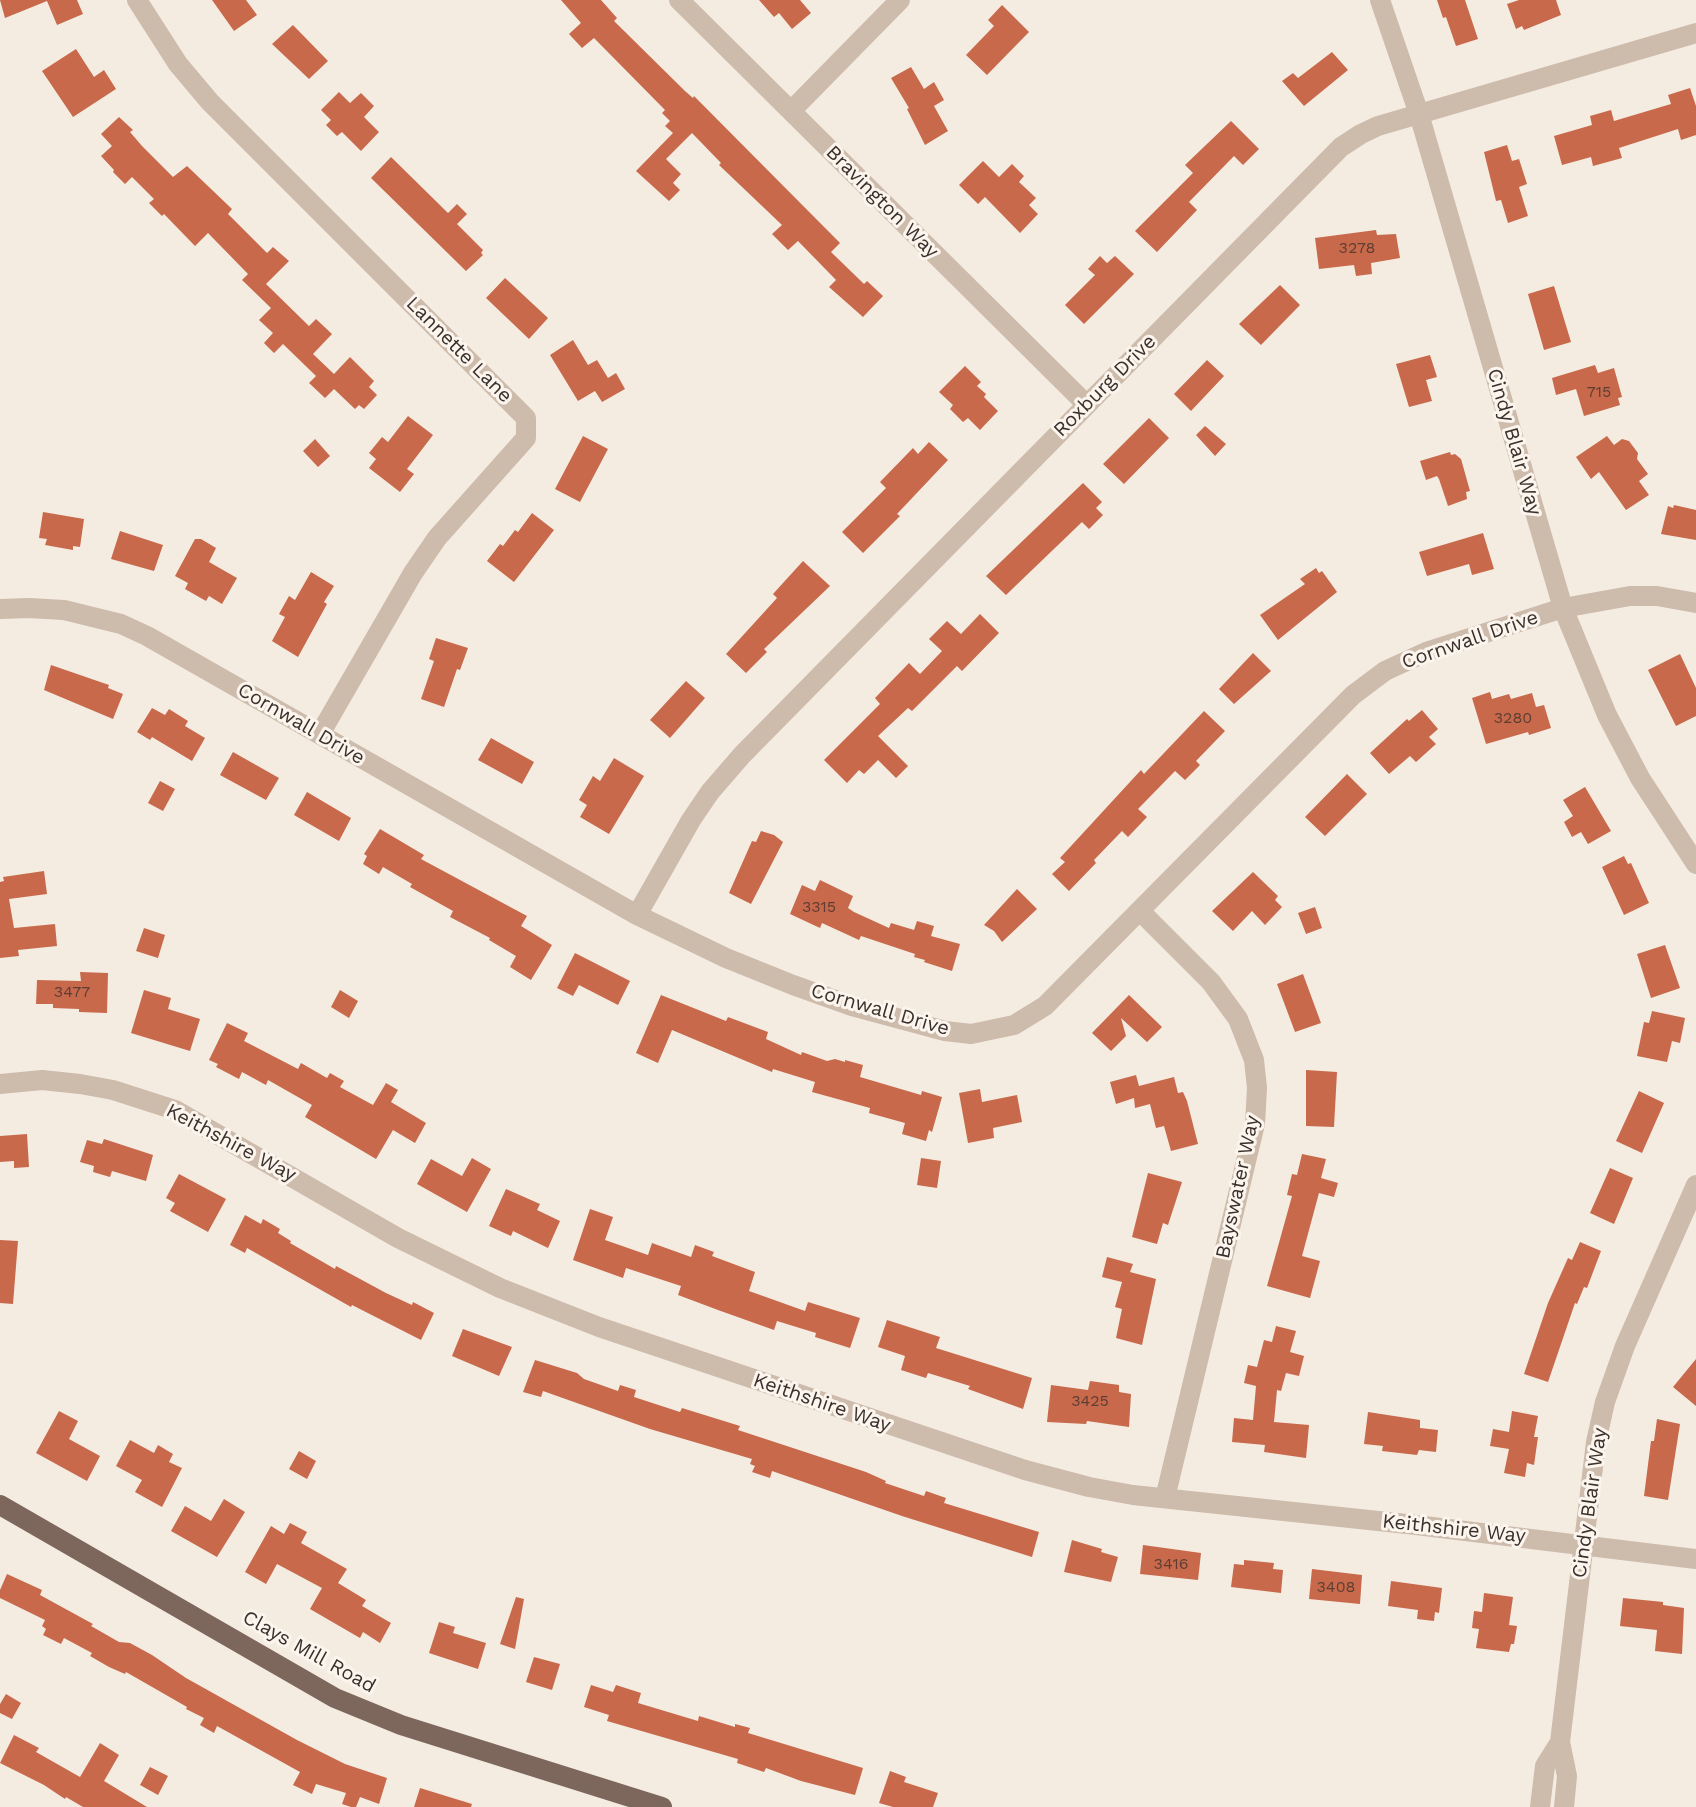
<!DOCTYPE html>
<html>
<head>
<meta charset="utf-8">
<style>
	body { margin:0 }
	canvas { display:block; background:#f4ebe1 }
</style>
</head>
<body>
<canvas width="1696" height="1807"></canvas>
<script>
const ctx = document.querySelector('canvas').getContext('2d');
ctx.lineJoin = 'round';
function fill(path, color) { ctx.fillStyle = color; ctx.fill(path, 'evenodd'); }
const shape = rows => new Path2D(rows.map(r => 'M' + r).join(''));
function strokePath(path, color, width, dash) { ctx.strokeStyle = color; ctx.lineWidth = width; ctx.lineCap = dash ? 'butt' : 'round'; ctx.setLineDash(dash || []); ctx.stroke(path); }
function drawText(font, color, halo, rows, align = 'center') {
  ctx.font = font + ' "Work Sans",sans-serif'; ctx.lineWidth = 6; ctx.setLineDash([]); ctx.textBaseline = 'middle'; ctx.strokeStyle = halo; ctx.fillStyle = color; for (const [text, x, y, turn = 0] of rows) {
    ctx.save(); ctx.translate(x, y); ctx.rotate((+turn || 0) * Math.PI / 180); ctx.textAlign = isNaN(turn) ? turn : align; if (halo) ctx.strokeText(text, 0, 0); ctx.fillText(text, 0, 0); ctx.restore();
  }
}
const building = shape([
	[0,0,77,0,83,14,57,25,47,1,5,18],
	[212,0,246,0,257,15,234,31],
	[561,0,601,0,617,18,614,21,685,91,693,98,694,96,840,243,831,252,864,284,867,281,883,296,863,317,829,287,836,280,798,241,788,250,772,234,782,225,719,165,721,163,692,133,666,159,681,174,673,183,680,190,669,201,636,171,673,133,665,126,670,121,662,113,665,110,594,38,582,48,569,34,581,23],
	[759,0,800,0,811,13,792,29,779,13,774,17],
	[1437,0,1465,0,1478,39,1456,46,1446,17,1443,18],
	[1519,0,1556,0,1561,15,1524,30,1522,26,1516,29,1507,4],
	[1002,5,1029,32,987,75,966,55,994,26,988,20],
	[293,25,328,61,309,79,272,44],
	[76,49,94,77,104,70,116,89,73,117,42,71],
	[1332,52,1348,70,1304,106,1282,81,1293,73,1298,78],
	[911,67,924,89,934,82,944,100,934,106,948,131,925,145,907,109,909,108,891,78],
	[1690,88,1696,106,1696,135,1681,140,1678,129,1619,148,1622,158,1593,166,1591,157,1562,165,1554,136,1592,125,1590,116,1611,110,1614,121,1671,104,1668,95],
	[339,92,350,103,361,93,374,106,364,117,379,132,361,151,342,132,337,136,326,125,331,120,321,110],
	[119,117,133,130,130,132,142,146,173,177,187,166,232,209,228,214,267,253,273,247,289,261,266,284,309,326,316,319,332,334,313,354,334,374,350,357,374,381,369,387,377,395,364,409,359,405,355,409,334,389,325,398,309,383,316,376,283,344,274,353,264,343,273,333,259,320,271,308,242,280,248,274,208,233,195,246,164,214,162,216,149,203,154,199,132,177,125,184,113,172,114,170,101,156,112,146,101,134],
	[1231,121,1259,149,1243,165,1234,156,1189,202,1197,210,1157,252,1135,231,1193,173,1185,165],
	[1507,145,1512,161,1519,159,1527,184,1519,187,1528,216,1508,223,1501,200,1496,201,1484,152],
	[391,157,448,213,457,204,467,214,457,224,483,250,481,253,483,255,466,271,371,178],
	[983,161,999,177,1012,164,1024,176,1019,182,1036,198,1029,205,1038,214,1020,233,985,197,978,204,959,185],
	[1376,230,1377,235,1396,234,1400,258,1371,263,1372,274,1356,276,1354,265,1319,269,1315,238],
	[1100,256,1107,263,1115,256,1134,274,1084,324,1065,305,1095,275,1088,269],
	[505,278,548,318,529,339,486,298],
	[1280,285,1300,305,1261,345,1239,324],
	[1554,286,1571,342,1544,350,1528,294],
	[573,340,588,365,597,360,608,378,616,373,625,389,602,402,595,391,578,401,550,355],
	[1430,355,1437,377,1426,380,1432,401,1409,407,1396,364],
	[1207,360,1224,376,1191,411,1174,394],
	[1595,365,1598,373,1614,368,1622,397,1618,398,1620,405,1584,416,1576,389,1556,395,1552,378],
	[965,366,981,382,977,386,986,394,984,397,998,411,980,430,968,418,963,422,950,409,953,405,939,392],
	[408,416,433,435,407,469,414,474,400,492,369,468,376,459,369,453,382,437,388,442],
	[1149,418,1169,438,1124,484,1103,464],
	[1205,426,1226,444,1215,456,1196,435],
	[583,436,608,449,580,502,555,489],
	[1607,436,1614,445,1622,439,1629,441,1638,453,1637,459,1648,474,1639,481,1649,495,1626,510,1599,472,1591,479,1576,457],
	[315,439,330,456,318,467,303,451],
	[929,442,948,460,897,514,900,516,863,553,842,532,886,488,880,482,913,448,918,454],
	[1450,452,1451,455,1455,454,1461,459,1470,491,1466,492,1467,499,1448,506,1439,479,1437,476,1426,480,1420,461],
	[1083,483,1102,502,1096,508,1103,515,1089,529,1082,522,1006,595,986,576],
	[1674,505,1696,510,1696,540,1661,534,1668,506,1673,508],
	[43,512,84,519,80,547,73,546,73,550,45,545,47,539,39,538],
	[532,513,554,530,514,582,487,561,500,544,503,546,515,530,518,532],
	[120,531,163,545,154,571,111,559],
	[1483,533,1494,569,1472,575,1469,564,1427,576,1419,552],
	[195,539,201,539,216,548,209,562,237,578,222,604,209,596,206,601,185,589,188,583,175,576],
	[803,561,830,586,764,649,767,652,746,673,726,654,777,598,773,594],
	[1316,568,1319,573,1322,571,1337,592,1278,640,1260,615,1305,584,1300,579],
	[311,572,334,586,324,602,327,604,298,657,272,641,285,617,279,614,289,596,295,600],
	[980,614,999,633,962,671,957,666,912,711,908,708,878,736,908,766,896,778,878,760,864,774,859,770,847,783,824,760,880,704,875,698,909,663,920,674,942,651,929,639,947,621,961,634],
	[436,638,468,648,460,670,457,669,444,707,421,699,434,661,429,659],
	[1253,653,1271,671,1234,704,1219,689],
	[1680,654,1696,688,1696,716,1676,726,1648,670],
	[51,665,109,685,108,688,123,694,113,719,44,690],
	[686,681,705,698,670,738,650,720],
	[1490,692,1492,699,1509,694,1511,699,1532,693,1536,707,1544,705,1551,728,1529,735,1528,732,1486,744,1472,698],
	[152,708,165,715,169,709,188,721,185,726,205,738,192,761,152,737,150,740,137,732],
	[1422,710,1438,729,1429,737,1436,744,1416,762,1410,756,1389,774,1370,753,1407,719,1409,721],
	[1204,711,1225,731,1196,761,1200,765,1185,780,1175,771,1138,809,1147,817,1128,837,1122,831,1094,860,1096,863,1069,891,1052,874,1065,862,1060,858,1141,770,1144,774],
	[491,738,534,762,522,784,478,760],
	[233,752,279,778,266,800,220,775],
	[614,758,644,776,609,834,580,817,587,805,579,800,593,776,600,781],
	[1347,774,1367,794,1325,836,1305,817],
	[160,781,175,789,163,811,148,803],
	[1585,787,1611,831,1588,844,1581,832,1572,837,1564,822,1573,816,1563,800],
	[307,792,351,818,339,841,294,815],
	[380,829,424,855,421,859,527,916,521,926,552,945,531,980,510,967,516,956,489,940,490,938,450,917,453,911,410,887,412,884,383,867,379,874,363,864,367,856,364,854],
	[761,831,774,835,783,842,751,904,729,893,752,841,756,842],
	[1624,856,1628,864,1631,863,1649,903,1624,915,1602,867],
	[44,871,47,894,9,899,14,928,55,924,57,946,18,950,19,956,0,958,0,882,4,881,3,877],
	[1253,872,1278,896,1275,900,1282,907,1265,925,1252,911,1233,931,1212,911],
	[820,880,853,896,848,908,854,912,889,928,891,923,914,930,917,921,934,926,931,936,960,944,952,971,924,962,925,960,914,957,915,954,861,936,859,940,822,923,820,928,790,914,802,885,815,891],
	[1017,889,1037,909,1002,942,994,931,984,925],
	[1315,907,1322,928,1306,934,1298,913],
	[144,928,165,935,158,958,136,951],
	[1665,945,1680,988,1651,998,1637,954],
	[575,953,630,981,618,1005,579,985,573,996,557,988],
	[80,972,108,973,107,1013,79,1012,79,1009,53,1008,53,1004,36,1004,37,980,81,981],
	[1303,974,1321,1023,1295,1032,1277,984],
	[144,990,171,998,168,1009,200,1019,190,1051,131,1033],
	[340,990,358,1001,349,1018,331,1007],
	[661,995,726,1021,728,1017,768,1032,766,1039,801,1055,802,1052,827,1061,835,1059,845,1062,845,1060,863,1065,860,1077,921,1095,922,1091,942,1097,932,1132,929,1130,926,1141,902,1134,905,1123,869,1113,870,1108,812,1092,815,1082,773,1069,772,1072,672,1030,658,1063,636,1053],
	[1129,995,1162,1027,1147,1042,1121,1018,1126,1036,1111,1051,1092,1033],
	[1652,1011,1685,1018,1680,1043,1672,1041,1667,1062,1637,1056,1644,1022,1649,1023],
	[227,1023,248,1033,244,1041,298,1069,301,1063,327,1078,330,1073,344,1081,340,1087,373,1105,386,1083,398,1090,391,1102,426,1123,415,1143,393,1130,376,1159,305,1117,312,1105,268,1080,266,1085,242,1072,239,1079,216,1067,218,1064,209,1060],
	[1306,1070,1337,1072,1334,1127,1306,1126],
	[1136,1075,1139,1086,1174,1077,1178,1093,1183,1092,1187,1101,1198,1144,1171,1151,1164,1126,1156,1128,1150,1104,1135,1108,1134,1098,1116,1104,1110,1082],
	[980,1089,982,1102,1017,1095,1022,1122,993,1128,994,1138,968,1143,959,1093],
	[1639,1091,1664,1103,1642,1153,1616,1141],
	[27,1134,29,1167,14,1168,14,1161,0,1162,0,1136],
	[104,1139,153,1155,146,1181,112,1171,110,1177,93,1172,94,1166,80,1162,87,1140,102,1144],
	[1302,1154,1326,1159,1321,1178,1338,1183,1334,1197,1319,1193,1302,1256,1320,1261,1310,1298,1267,1286,1292,1196,1287,1195,1292,1174,1297,1175],
	[472,1158,491,1169,467,1212,417,1184,431,1159,462,1176],
	[921,1158,941,1161,937,1188,917,1185],
	[1610,1168,1633,1178,1614,1224,1590,1213],
	[1148,1173,1182,1182,1168,1225,1163,1223,1157,1244,1132,1237],
	[179,1174,226,1199,208,1232,170,1211,175,1203,166,1198],
	[506,1189,540,1204,537,1210,560,1221,548,1248,513,1231,511,1236,489,1226],
	[590,1209,613,1217,605,1240,648,1255,652,1243,691,1257,695,1245,714,1252,712,1256,755,1272,749,1291,805,1311,808,1302,860,1318,850,1348,815,1337,816,1333,777,1321,774,1330,718,1310,678,1295,681,1286,626,1268,623,1278,573,1260],
	[245,1215,261,1224,263,1219,280,1229,278,1233,291,1241,290,1243,335,1269,336,1266,386,1293,412,1305,413,1302,434,1313,421,1340,352,1305,351,1307,247,1248,245,1253,230,1245],
	[0,1240,18,1241,13,1304,0,1303],
	[1580,1242,1601,1251,1587,1288,1584,1287,1577,1304,1575,1303,1548,1382,1524,1374,1548,1303,1568,1258,1572,1260],
	[1107,1257,1133,1264,1130,1272,1156,1279,1142,1345,1116,1338,1122,1309,1115,1307,1122,1282,1102,1277],
	[887,1320,940,1337,936,1348,1032,1378,1023,1409,968,1389,970,1386,928,1373,926,1378,901,1370,905,1356,878,1347],
	[1276,1326,1296,1331,1290,1352,1304,1356,1299,1376,1286,1373,1281,1391,1277,1390,1274,1422,1309,1425,1306,1458,1264,1452,1265,1445,1232,1442,1234,1418,1253,1420,1256,1386,1244,1383,1248,1365,1257,1367,1264,1340,1272,1342],
	[463,1329,512,1347,499,1376,452,1356],
	[1696,1359,1696,1406,1673,1387],
	[535,1360,577,1373,584,1379,618,1391,620,1385,636,1390,634,1397,680,1412,682,1408,740,1426,738,1430,866,1472,886,1481,885,1483,924,1496,926,1491,946,1498,944,1503,1039,1532,1032,1557,902,1516,772,1471,770,1478,752,1472,755,1466,750,1464,752,1459,650,1429,543,1391,541,1397,523,1392],
	[1090,1381,1119,1385,1119,1392,1131,1394,1129,1427,1087,1421,1086,1424,1047,1422,1051,1385,1088,1390],
	[59,1411,78,1421,69,1439,100,1456,87,1481,36,1453],
	[1512,1411,1538,1416,1534,1437,1538,1437,1534,1465,1527,1463,1525,1477,1504,1473,1509,1449,1490,1446,1493,1429,1509,1432],
	[1368,1412,1420,1420,1420,1428,1438,1430,1436,1452,1419,1450,1417,1455,1382,1451,1383,1446,1364,1444],
	[1657,1419,1680,1424,1668,1500,1644,1496,1651,1441,1654,1441],
	[130,1440,154,1453,158,1445,173,1454,169,1462,182,1468,162,1507,135,1492,142,1480,116,1466],
	[299,1451,316,1461,307,1479,289,1469],
	[224,1499,245,1512,217,1557,171,1531,185,1506,211,1521],
	[290,1523,307,1532,301,1543,347,1569,338,1583,366,1600,362,1606,391,1623,380,1643,363,1632,360,1638,310,1609,322,1588,277,1564,266,1584,245,1572,271,1526,284,1534],
	[1072,1540,1102,1549,1101,1552,1118,1557,1111,1582,1064,1572],
	[1143,1545,1201,1553,1198,1580,1140,1574],
	[1244,1560,1274,1563,1273,1569,1283,1570,1281,1593,1231,1587,1234,1564,1244,1565],
	[1312,1569,1362,1575,1360,1604,1309,1599],
	[7,1574,42,1590,40,1595,93,1624,91,1626,119,1642,130,1643,152,1655,186,1678,297,1740,345,1764,387,1778,379,1804,360,1797,356,1807,351,1807,342,1804,346,1793,316,1784,312,1794,293,1785,300,1772,217,1726,214,1733,200,1725,204,1718,186,1709,187,1707,126,1672,125,1674,109,1667,90,1656,92,1653,64,1638,61,1644,43,1635,46,1629,42,1626,45,1620,0,1598,0,1590],
	[1391,1581,1442,1588,1439,1613,1435,1612,1434,1621,1417,1619,1418,1610,1388,1606],
	[1484,1593,1513,1597,1509,1625,1517,1626,1514,1644,1511,1644,1509,1652,1476,1648,1479,1629,1472,1628,1474,1611,1482,1612],
	[516,1597,524,1599,515,1649,500,1644],
	[1623,1598,1663,1602,1663,1605,1684,1608,1682,1654,1655,1651,1657,1630,1620,1626],
	[439,1622,455,1627,453,1633,486,1643,478,1669,429,1653],
	[534,1657,560,1664,552,1690,526,1682],
	[591,1685,613,1692,616,1685,641,1693,638,1703,698,1721,699,1716,735,1727,735,1724,750,1728,748,1733,863,1768,855,1795,801,1781,766,1768,764,1772,737,1763,738,1759,607,1721,609,1715,584,1707],
	[6,1694,21,1703,12,1719,0,1713,0,1704],
	[14,1735,39,1748,36,1752,80,1777,100,1743,119,1755,104,1781,147,1807,83,1807,66,1797,65,1799,44,1785,0,1763],
	[150,1767,168,1776,158,1795,140,1785],
	[890,1771,906,1777,904,1782,938,1793,933,1807,893,1807,879,1803],
	[420,1788,472,1804,471,1807,414,1807]
]);
const minor = shape([
	[137,0,178,64,210,102,526,418,526,438,437,538,413,573,320,734],
	[679,0,1086,404],
	[1380,0,1419,114,1563,608,1607,715,1640,778,1696,864],
	[791,111,900,0],
	[0,609,29,608,64,610,121,624,147,636,637,915,726,958,793,985,852,1006,945,1031,971,1034,1014,1025,1045,1006,1353,695,1385,671,1426,652,1563,608,1630,596,1657,596,1696,603],
	[1140,911,1211,982,1238,1019,1254,1060,1257,1088,1255,1124,1165,1498],
	[637,915,691,820,710,792,742,755,1341,147,1361,134,1378,126,1696,33],
	[0,1084,42,1080,80,1084,113,1090,175,1110,398,1238,500,1288,599,1327,1025,1470,1089,1487,1133,1495,1416,1525,1696,1559],
	[1540,1807,1545,1766,1560,1742],
	[1564,1807,1567,1776,1560,1742,1596,1442,1605,1402,1625,1346,1696,1185]
]);
const major = shape([
	[0,1505,335,1698,401,1725,662,1807]
]);
const numberNames = [
	["3278",1357,248],
	["715",1599,392],
	["3280",1513,718],
	["3315",819,907],
	["3477",72,992],
	["3425",1090,1401],
	["3416",1171,1564],
	["3408",1336,1587]
];
const streetNames = [
	["Bravington Way",882,202,45],
	["Lannette Lane",459,350,45],
	["Roxburg Drive",1105,386,-45],
	["Cindy Blair Way",1514,442,74],
	["Cornwall Drive",1470,640,-19],
	["Cornwall Drive",301,724,30],
	["Cornwall Drive",880,1010,16],
	["Keithshire Way",231,1143,28],
	["Bayswater Way",1238,1187,-78],
	["Keithshire Way",822,1403,19],
	["Cindy Blair Way",1590,1503,-82],
	["Keithshire Way",1454,1529,6],
	["Clays Mill Road",309,1652,29]
];
fill(building, '#c8694b');
strokePath(minor, '#cdbbac', 20);
strokePath(major, '#7d675c', 20);
drawText('16px', '#5e3e33', null, numberNames);
drawText('20px', '#3b302b', '#fbf5ee', streetNames);
</script>
</body>
</html>
